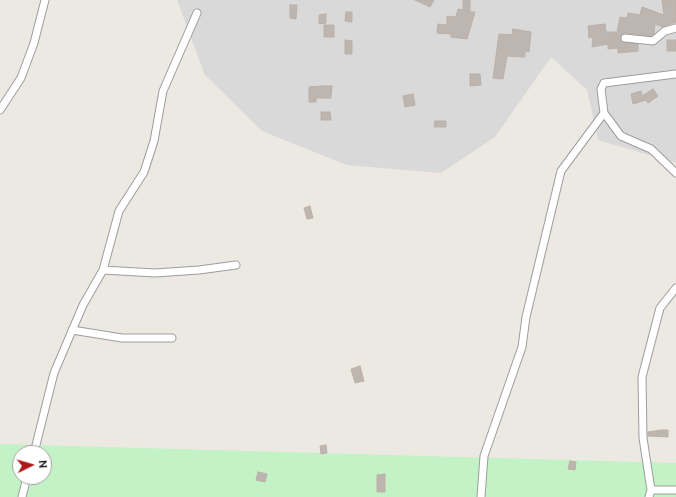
<!DOCTYPE html>
<html>
<head>
<meta charset="utf-8">
<style>
	body { margin:0 }
	#map { position:relative; width:676px; height:497px; overflow:hidden; background:#ece9e3; font-family:Ubuntu,sans-serif }
	canvas { display:block }
	.north { position:absolute; left:12px; top:445px; width:40px; height:40px; box-sizing:border-box; background:#fff; border:1px solid #a4a4a4; border-radius:50%; rotate:85deg; font-size:11px; font-weight:700; line-height:16px; text-align:center; color:#1c1c1c }
	.north::after { content:''; display:block; margin:auto; width:14px; height:18px; background:#b01818; clip-path:polygon(50% 0,100% 100%,50% 72%,0 100%) }
</style>
</head>
<body>
<div id="map">
<canvas width="676" height="497"></canvas>
<div class="north">N</div>
</div>
<script>
const ctx = document.querySelector('canvas').getContext('2d');
ctx.lineJoin = 'round';
function fill(path, color) { ctx.fillStyle = color; ctx.fill(path, 'evenodd'); }
const shape = rows => new Path2D(rows.map(r => 'M' + r).join(''));
function strokePath(path, color, width, dash) { ctx.strokeStyle = color; ctx.lineWidth = width; ctx.lineCap = dash ? 'butt' : 'round'; ctx.setLineDash(dash || []); ctx.stroke(path); }
const residential = shape([
	[177,0,676,0,676,163,598,140,587,90,551,57,495,137,441,173,347,165,262,131,205,75]
]);
const park = shape([
	[0,444,676,463,676,497,0,497],
	[20,453,44,453,44,477,20,477]
]);
const building = shape([
	[415,0,434,0,430,7,415,0],
	[463,0,470,0,470,12,475,12,467,39,451,37,451,34,437,33,438,24,447,25,447,16,456,17,458,9,463,10,463,0],
	[662,0,676,0,676,22,663,27,655,24,654,34,651,36,626,33,621,35,620,40,622,42,638,44,638,51,618,53,618,48,608,49,608,44,592,47,593,37,589,38,588,26,605,24,606,32,617,32,620,17,627,18,628,13,640,15,642,7,664,15,662,0],
	[290,5,297,5,296,19,290,18,290,5],
	[346,12,352,12,352,22,345,21,346,12],
	[326,14,326,23,319,24,319,15,326,14],
	[324,25,334,25,334,37,324,37,324,25],
	[513,29,531,32,529,52,525,51,525,57,507,56,503,79,493,78,499,34,512,35,513,29],
	[345,40,352,41,352,54,345,54,345,40],
	[667,40,676,40,676,51,667,51,667,40],
	[470,74,480,74,481,85,470,86,470,74],
	[322,86,332,86,331,98,316,98,316,102,309,102,309,87,322,86],
	[653,89,658,96,648,103,646,100,633,104,631,94,641,91,642,96,653,89],
	[413,94,415,105,405,107,403,96,413,94],
	[321,112,330,112,331,120,321,120,321,112],
	[435,121,446,121,446,127,434,127,435,121],
	[310,206,313,218,307,219,304,208,310,206],
	[360,366,364,381,355,383,351,369,360,366],
	[661,430,668,430,668,437,648,436,648,432,661,430],
	[326,445,327,453,321,454,320,446,326,445],
	[570,461,576,462,575,470,568,469,570,461],
	[258,472,267,474,265,482,256,480,258,472],
	[385,474,385,492,377,492,377,475,385,474]
]);
const street = shape([
	[625,38,653,41,665,31,676,28],
	[676,74,604,83,601,89,604,113,621,136,651,149,676,173],
	[0,110,21,78,34,43,45,0],
	[103,270,155,273,199,270,236,265],
	[72,330,122,338,172,338],
	[34,453,54,373,83,305,103,270,119,211,144,172,154,141,163,91,197,13],
	[651,490,676,490],
	[22,497,27,477],
	[481,497,484,456,522,347,526,317,561,171,604,113],
	[649,497,651,490,643,438,642,377,660,308,676,288]
]);
fill(residential, '#dad9d9');
fill(park, '#c4f2c7');
fill(building, '#bcb5b0');
strokePath(building, '#bcb0a7', 1);
strokePath(street, '#9d9d9d', 9);
strokePath(street, '#fff', 7);
</script>
</body>
</html>
